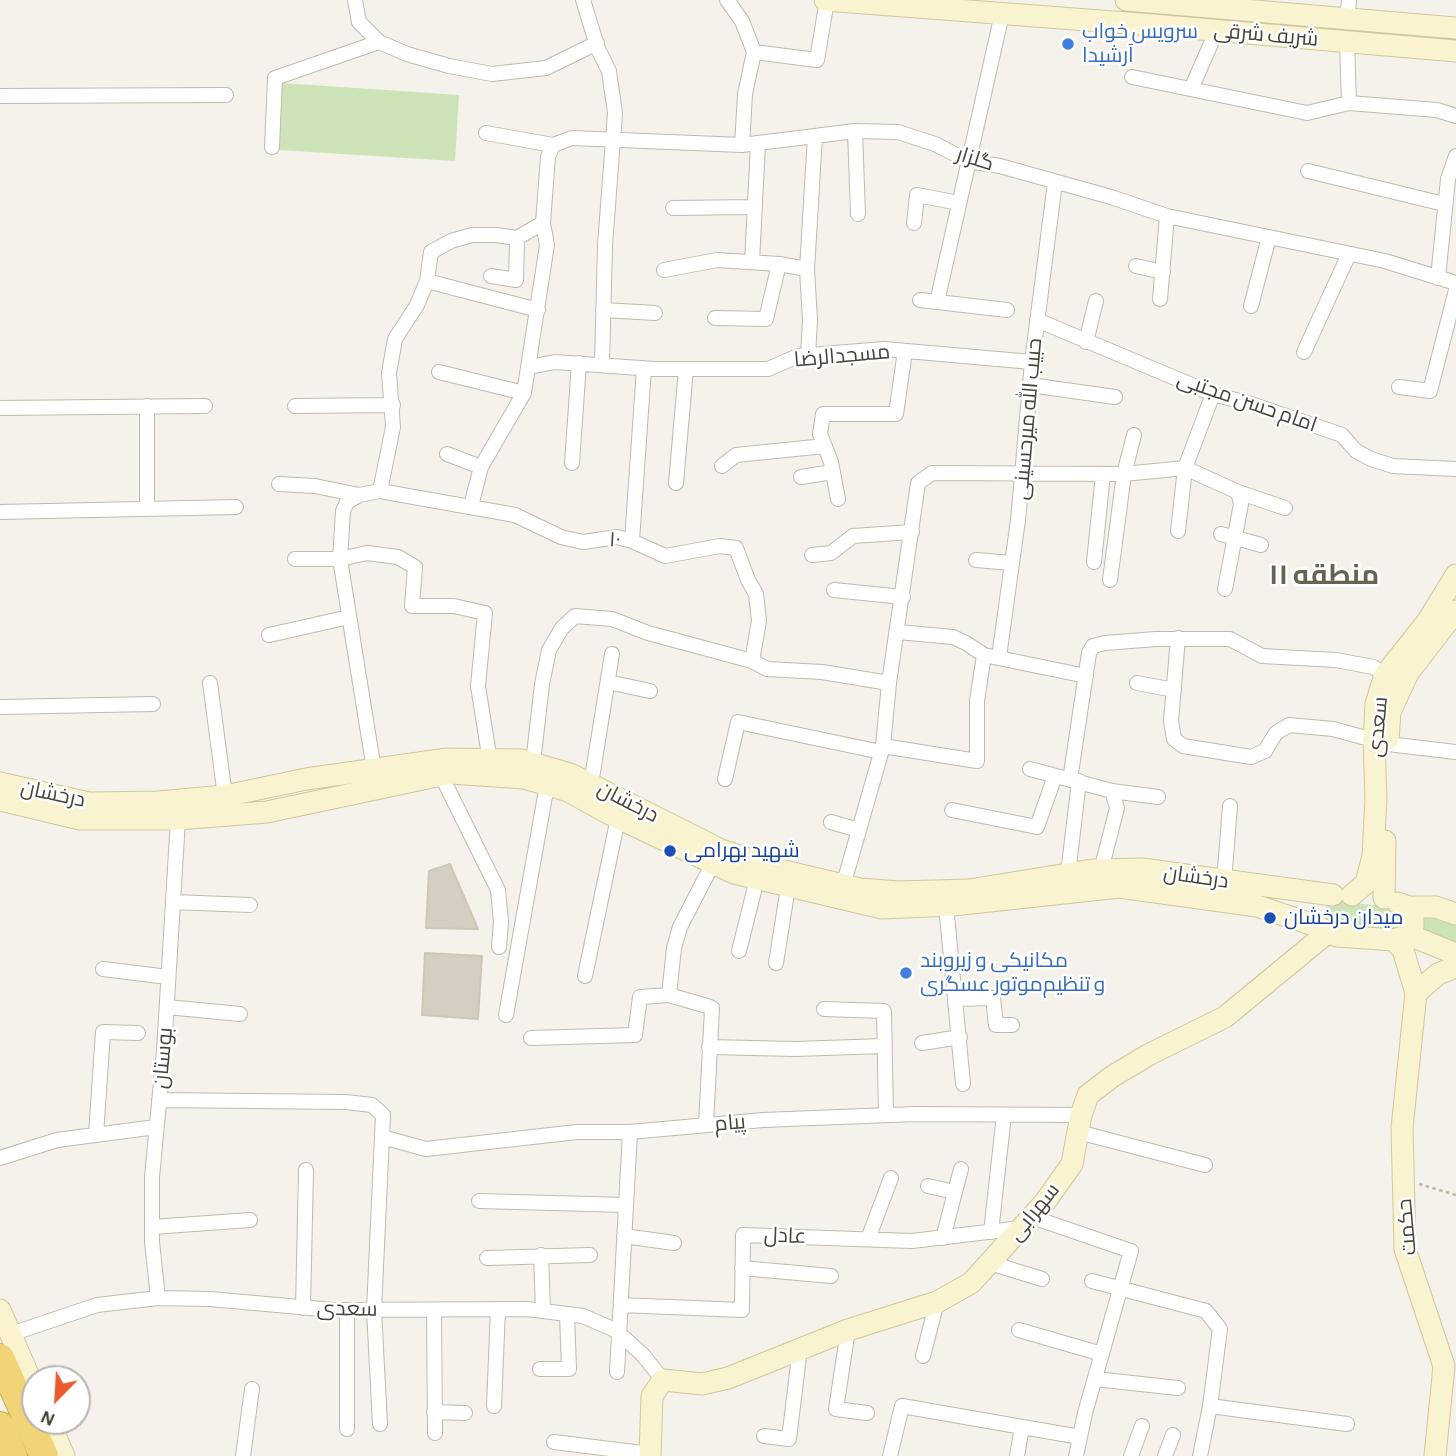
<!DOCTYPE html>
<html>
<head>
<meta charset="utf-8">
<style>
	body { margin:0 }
	#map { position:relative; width:1456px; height:1456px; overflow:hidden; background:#f4f2eb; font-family:"Alegreya Sans",sans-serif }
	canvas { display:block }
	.north { position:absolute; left:21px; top:1365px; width:70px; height:70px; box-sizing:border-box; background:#fff; border:2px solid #b5b4b0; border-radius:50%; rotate:204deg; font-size:19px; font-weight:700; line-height:28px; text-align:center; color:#474339 }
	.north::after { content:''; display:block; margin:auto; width:24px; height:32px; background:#e75b2f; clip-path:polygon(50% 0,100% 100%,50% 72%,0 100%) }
</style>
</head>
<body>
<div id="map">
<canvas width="1456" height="1456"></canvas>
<div class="north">N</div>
</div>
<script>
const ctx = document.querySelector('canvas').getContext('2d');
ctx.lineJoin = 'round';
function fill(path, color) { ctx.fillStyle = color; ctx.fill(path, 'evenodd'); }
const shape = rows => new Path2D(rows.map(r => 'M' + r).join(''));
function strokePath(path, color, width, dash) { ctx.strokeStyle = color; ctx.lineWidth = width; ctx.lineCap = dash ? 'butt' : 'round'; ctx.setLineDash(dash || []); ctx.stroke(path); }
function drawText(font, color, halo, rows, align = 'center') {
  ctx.font = font + ' "Alegreya Sans",Cairo,sans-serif'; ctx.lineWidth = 5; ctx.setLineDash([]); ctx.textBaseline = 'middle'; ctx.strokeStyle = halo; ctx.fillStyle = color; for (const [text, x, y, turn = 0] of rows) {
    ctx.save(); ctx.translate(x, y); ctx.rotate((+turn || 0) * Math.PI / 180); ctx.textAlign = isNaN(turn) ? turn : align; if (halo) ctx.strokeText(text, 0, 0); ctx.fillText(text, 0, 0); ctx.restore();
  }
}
const green = shape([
	[282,83,459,95,455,161,278,150],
	[1334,901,1385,906,1401,911,1402,921,1396,929,1331,927,1324,919,1326,906],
	[1424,915,1456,923,1456,946,1421,935]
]);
const building = shape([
	[450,864,478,929,426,928,429,871,450,864],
	[425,953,482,956,478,1019,422,1015,425,953]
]);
const path = shape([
	[1419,1184,1456,1195]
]);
const street = shape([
	[355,0,359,22,379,42,407,54,449,66,492,74,546,68,597,43],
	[583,0,598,49,609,71,615,113,605,245,602,364],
	[727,0,742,21,754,52,745,94,742,145],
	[1347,18,1349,0],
	[1347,42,1349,103],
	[754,52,817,60,827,0],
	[1132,77,1307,113,1349,103,1437,110,1456,116],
	[1191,89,1217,30],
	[0,96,226,95],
	[855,131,858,214],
	[486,133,553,145,572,138,742,145,855,131,898,132,935,144,968,161,1000,166,1111,197,1167,216,1385,261,1456,283],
	[272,147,275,78,379,42],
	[1308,171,1444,204],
	[673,208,753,207],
	[914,223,917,195,959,203],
	[752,262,758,144],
	[1136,266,1163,272],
	[664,270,717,260,779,264,807,269],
	[491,276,516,280,517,238],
	[1438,278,1448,179,1456,156],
	[427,281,538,310],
	[1160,299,1167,216],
	[920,300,1007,310],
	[937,302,1002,14],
	[1251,306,1269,237],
	[603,310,655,313],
	[715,318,766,319,779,264],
	[1037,320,1213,394,1251,404,1342,435,1356,451,1371,459,1393,466,1456,469],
	[1086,342,1096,301],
	[1304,352,1349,254],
	[808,356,810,320,807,269,815,137],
	[529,367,555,362,654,369,768,369,798,356,884,349,1032,362],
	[439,372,524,393],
	[1030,385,1115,397],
	[1399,387,1430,391,1456,290],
	[295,406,393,405],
	[0,408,205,406],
	[447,454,481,467],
	[572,463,579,363],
	[722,466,736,455,825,446],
	[801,477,833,472],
	[676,483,686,369],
	[279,484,315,486,359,495],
	[380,491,393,427,389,373,395,339,417,305,427,281,431,252,451,241,472,235,496,235,517,238,543,223,548,157,553,145],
	[838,499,831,462,820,434,823,414,896,414,905,351],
	[471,506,481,467,524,393,547,245,543,223],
	[147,509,147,406],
	[0,512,236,507],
	[1178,531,1185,468,1213,394],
	[1221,534,1261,545],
	[632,541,644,368],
	[812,555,831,553,853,536,912,532],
	[295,559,340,559,367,553,398,557,415,567,412,606,454,606,485,613,478,686,491,768],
	[976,560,1012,563],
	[1094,562,1103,474],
	[1110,580,1124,474,1134,435],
	[1225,589,1241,504,1238,492],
	[834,590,903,597],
	[898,632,953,637,966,643,984,655,1086,676],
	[269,635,349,617],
	[1178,638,1171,721,1174,739,1183,746,1251,757,1265,751,1276,733,1289,725,1333,729,1388,744,1456,752],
	[999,657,1018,520,1032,362,1055,182],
	[608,682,650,691],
	[210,683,225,796],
	[1137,683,1174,690],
	[0,707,153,704],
	[883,746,977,761,977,701,984,655],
	[533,763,542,684,549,650,562,628,575,616,612,619,648,633,752,661,767,669,822,672,889,683],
	[1030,769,1112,791,1117,808,1101,870],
	[441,775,498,890,501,922,499,947],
	[375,776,340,559,343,511,347,502,359,495,380,491,515,515,561,537,583,542,617,537,632,541,665,556,720,546,736,548,748,580,756,594,759,621,752,661],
	[725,779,738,722,881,752],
	[1070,780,1089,653,1093,646,1105,643,1156,639,1230,639,1262,656,1336,660,1373,667,1392,679],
	[591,784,612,654],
	[1112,791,1158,797],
	[952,810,1037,827,1055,776],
	[831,822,859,830],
	[1068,874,1079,781],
	[1224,882,1230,806],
	[841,893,883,746,889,683,918,483,932,473,1124,474,1185,468,1238,492,1285,508],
	[173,902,250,905],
	[946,905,963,1084],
	[739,951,757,879],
	[776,963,788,887],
	[103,969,168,977],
	[585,976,618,818],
	[669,995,674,948,680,927,713,863],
	[956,999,993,998,996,1025,1012,1025],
	[167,1007,240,1014],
	[824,1009,884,1011,886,1115],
	[506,1015,547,785],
	[531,1038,635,1035,640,997,669,995,707,1006,712,1008,706,1125],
	[922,1043,960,1037],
	[709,1047,795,1049,884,1046],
	[159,1100,346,1102,372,1105,383,1115,374,1310,380,1424],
	[1078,1132,1205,1165],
	[96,1135,103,1032,138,1033],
	[382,1137,426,1149,577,1132,630,1132,763,1120,916,1114,1081,1115],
	[0,1158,57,1140,156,1127],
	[928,1186,955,1192],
	[479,1201,626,1205],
	[1032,1217,1131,1251,1085,1413,1076,1456],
	[152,1227,250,1220],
	[991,1232,1004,1115],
	[624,1236,674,1243],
	[943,1238,961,1169],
	[868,1239,891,1178],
	[541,1255,543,1311],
	[487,1258,590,1255],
	[990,1263,1042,1279],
	[742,1268,831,1276],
	[1092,1281,1206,1311,1220,1329,1210,1406,1200,1456],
	[158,1298,152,1242,152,1177,164,1051,178,819],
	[621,1305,742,1310,743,1235,912,1241,1021,1228],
	[303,1308,306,1170],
	[434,1310,435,1433],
	[848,1330,836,1409,867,1413],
	[1019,1330,1102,1354],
	[11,1334,97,1305,158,1298,210,1299,333,1310,527,1309,583,1316,615,1330,642,1354,663,1380],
	[923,1356,937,1302],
	[540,1369,569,1369,567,1314],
	[617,1372,630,1132],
	[1095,1379,1178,1388],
	[494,1406,498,1309],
	[1210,1406,1347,1424],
	[434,1412,465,1413],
	[347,1429,347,1310],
	[764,1436,789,1439,800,1348],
	[554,1442,650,1454],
	[243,1456,252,1389],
	[890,1456,902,1406,1080,1437],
	[1017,1456,1022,1427],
	[1131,1456,1142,1426],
	[1165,1456,1173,1435]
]);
const secondary = shape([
	[825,0,1153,25,1456,51],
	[1126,0,1456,28],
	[1388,739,1390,712,1408,673,1456,611],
	[0,783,89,803,158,802,225,796,306,779,447,759,522,760,570,774,721,850,784,871,860,889,898,892,969,890,1092,870,1142,869,1333,895],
	[0,800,80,819,178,819,267,812,451,773,524,778,568,791,608,813,734,873,882,908,953,905,1119,887,1257,906,1317,926,1327,933,1337,936,1394,940,1409,935,1413,927,1413,912,1409,907],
	[1352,895,1366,883,1373,856,1376,798,1374,742,1376,704,1385,675,1427,622,1456,575],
	[1384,898,1385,841],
	[1398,903,1409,907,1436,907,1456,914],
	[1409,935,1456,954],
	[1394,940,1403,950,1416,993,1402,1128,1405,1249,1444,1366,1435,1456],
	[1416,993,1438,974,1456,967],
	[0,1310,35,1390],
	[49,1421,64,1456],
	[650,1456,652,1396,663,1380,702,1384,728,1378,848,1330,937,1302,971,1283,1045,1202,1072,1164,1081,1115,1088,1095,1113,1076,1150,1054,1225,1017,1327,933]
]);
const highway = shape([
	[0,1358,44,1456],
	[0,1426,13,1456]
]);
const markers = [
	[1068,44,7,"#3f7fe0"],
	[670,851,7,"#1a4fb4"],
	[1270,918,7,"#1a4fb4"],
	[906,973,7,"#3f7fe0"]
];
const shopNames = [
	["سرویس خواب",1082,32],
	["آرشیدا",1082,56],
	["مکانیکی و زیروبند",920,961],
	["و تنظیم‌موتور عسگری",920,985]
];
const streetNames = [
	["شریف شرقی",1266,35,5],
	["گلزار",975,159,17],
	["مسجدالرضا",842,356,-5],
	["امام حسن مجتبی",1247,402,19],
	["حبیب الله میرحسینی",1028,419,-85],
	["۱۰",615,540,3],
	["سعدی",1378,727,-85],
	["درخشان",53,794,12],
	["درخشان",628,802,27],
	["درخشان",1196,877,8],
	["بوستان",163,1058,-85],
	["پیام",730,1123,-5],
	["سهرابی",1034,1212,-51],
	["حکمت",1407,1227,-95],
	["عادل",785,1236,2],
	["سعدی",347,1309,1]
];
const transitNames = [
	["شهید بهرامی",684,851],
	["میدان درخشان",1284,918]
];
const districtNames = [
	["منطقه ۱۱",1324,576]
];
fill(green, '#cce4b7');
fill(building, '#d5cfc1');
strokePath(building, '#cfc7b5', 2);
strokePath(street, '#bfbaae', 16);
strokePath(secondary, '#cfc79e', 23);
strokePath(highway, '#d0ab48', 30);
strokePath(path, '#bfb7a0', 2.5, [3.5, 3.5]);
strokePath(street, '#fff', 14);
strokePath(secondary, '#faf3cf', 21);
strokePath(highway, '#f1d478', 28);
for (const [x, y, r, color] of markers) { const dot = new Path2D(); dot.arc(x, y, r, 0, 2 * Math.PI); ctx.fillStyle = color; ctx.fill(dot); strokePath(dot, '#fff', 2.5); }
drawText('21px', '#366cbe', '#fff', shopNames, 'left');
drawText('21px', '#474339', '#fff', streetNames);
drawText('21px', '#164399', '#fff', transitNames, 'left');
drawText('bold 28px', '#696251', '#fff', districtNames);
</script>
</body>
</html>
